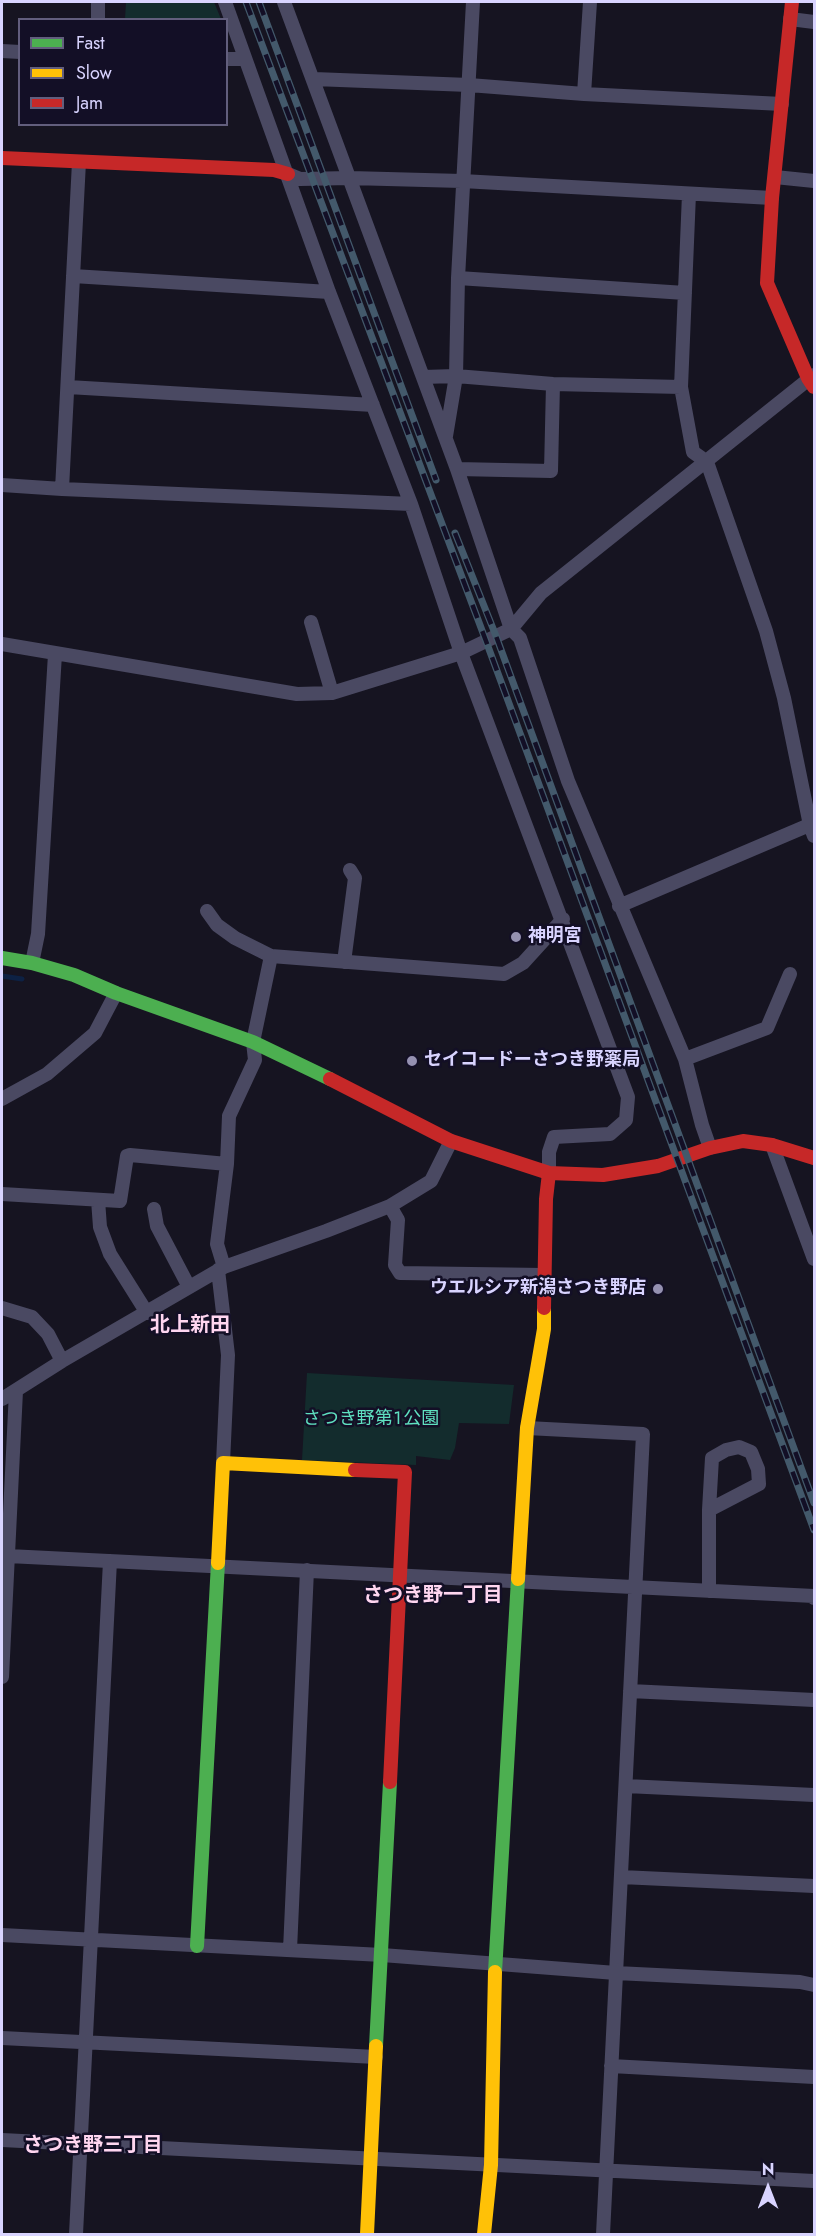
<!DOCTYPE html>
<html>
<head>
<meta charset="utf-8">
<style>
	body { margin:0 }
	#map { position:relative; width:816px; height:2236px; overflow:hidden; background:#161421; font-family:Jost,sans-serif }
	canvas { display:block }
	.frame { position:absolute; inset:0; border:3px solid #d9d4ff; pointer-events:none }
	.legend { position:absolute; left:18px; top:18px; width:210px; height:108px; box-sizing:border-box; background:#130f26; border:2px solid #625e7d; margin:0; padding:8px 10px; list-style:none; font-size:18px; color:#d9d4ff }
	.legend li { display:flex; align-items:center; gap:12px; height:30px }
	.legend b { width:30px; border:2px solid #625e7d }
	.north { position:absolute; left:738px; top:2158px; width:60px; height:60px; -webkit-text-stroke:4px #130f26; paint-order:stroke; rotate:0deg; font-size:16px; font-weight:700; line-height:24px; text-align:center; color:#d9d4ff }
	.north::after { content:''; display:block; margin:auto; width:21px; height:27px; background:#d9d4ff; clip-path:polygon(50% 0,100% 100%,50% 72%,0 100%) }
</style>
</head>
<body>
<div id="map">
<canvas width="816" height="2236"></canvas>
<div class="frame"></div>
<ul class="legend">
<li><b style="height:8px;background:#4caf50"></b>Fast</li>
<li><b style="height:8px;background:#ffc107"></b>Slow</li>
<li><b style="height:8px;background:#c62828"></b>Jam</li>
</ul>
<div class="north">N</div>
</div>
<script>
const ctx = document.querySelector('canvas').getContext('2d');
ctx.lineJoin = 'round';
function fill(path, color) { ctx.fillStyle = color; ctx.fill(path, 'evenodd'); }
const shape = rows => new Path2D(rows.map(r => 'M' + r).join(''));
function strokePath(path, color, width, dash) { ctx.strokeStyle = color; ctx.lineWidth = width; ctx.lineCap = dash ? 'butt' : 'round'; ctx.setLineDash(dash || []); ctx.stroke(path); }
function drawText(font, color, halo, rows, align = 'center') {
  ctx.font = font + ' Jost,"Noto Sans JP",sans-serif'; ctx.lineWidth = 5; ctx.setLineDash([]); ctx.textBaseline = 'middle'; ctx.strokeStyle = halo; ctx.fillStyle = color; for (const [text, x, y, turn = 0] of rows) {
    ctx.save(); ctx.translate(x, y); ctx.rotate((+turn || 0) * Math.PI / 180); ctx.textAlign = isNaN(turn) ? turn : align; if (halo) ctx.strokeText(text, 0, 0); ctx.fillText(text, 0, 0); ctx.restore();
  }
}
const green = shape([
	[126,2,214,2,221,19,125,19],
	[307,1373,514,1385,509,1424,459,1423,455,1448,450,1460,416,1456,416,1465,302,1460]
]);
const stream = shape([
	[2,976,22,979]
]);
const street = shape([
	[225,2,329,292,411,504,461,653,628,1097,626,1120,610,1134,554,1137,549,1152,549,1173],
	[284,2,457,469,511,629,520,638,568,781,685,1059,702,1125,710,1148],
	[790,19,814,22],
	[98,20,98,2],
	[2,51,20,52],
	[226,59,245,59],
	[314,79,469,85,584,94,782,104],
	[584,94,590,2],
	[288,174,300,179,350,178,462,181,772,198],
	[775,177,814,181],
	[689,194,681,387,693,452,707,462,766,631,784,698,810,825,814,836],
	[73,276,329,292],
	[458,278,685,293],
	[423,377,456,376,553,384,681,387],
	[68,387,373,405],
	[446,436,456,376,458,278,473,2],
	[457,469,551,471,553,384],
	[2,485,62,489,411,504],
	[62,489,79,162],
	[311,622,332,693],
	[2,644,297,694,332,693,461,653,511,629,541,593,814,375],
	[619,906,814,823],
	[207,911,217,925,235,938,271,956],
	[344,962,355,878,350,870],
	[32,963,38,934,55,654],
	[685,1059,767,1028,790,974],
	[2,1099,47,1074,95,1033,116,993],
	[772,1145,814,1259],
	[2,1194,120,1201,127,1156,130,1155,227,1164],
	[98,1200,100,1227,110,1254,147,1313],
	[390,1206,398,1220,395,1265,400,1273,544,1275],
	[154,1209,157,1226,189,1287],
	[224,1267,217,1244,227,1164,229,1116,255,1060,253,1042,271,956,504,974,523,963,563,919],
	[218,1270,228,1355,223,1463],
	[2,1308,32,1317,48,1334,62,1361],
	[2,1399,62,1361,224,1267,326,1231,390,1206,431,1181,451,1141],
	[527,1428,643,1434,603,2234],
	[709,1510,759,1484,758,1469,751,1452,739,1447,726,1450,712,1458,709,1510,709,1591],
	[8,1556,814,1596,814,1598],
	[2,1677,16,1391],
	[630,1691,814,1700],
	[626,1786,814,1795],
	[621,1877,814,1886],
	[2,1935,382,1955,616,1973,800,1982,814,1985],
	[290,1950,307,1570],
	[2,2038,376,2057],
	[611,2066,814,2077],
	[2,2140,814,2181],
	[76,2234,110,1561]
]);
const fast = shape([
	[2,958,32,963,74,975,116,993,253,1042,330,1079],
	[197,1946,218,1563],
	[495,1972,518,1579],
	[376,2046,390,1782]
]);
const slow = shape([
	[218,1563,223,1463,355,1470],
	[518,1579,527,1428,544,1329,544,1308],
	[367,2234,376,2046],
	[484,2234,491,2165,495,1972]
]);
const jam = shape([
	[792,2,772,198,767,283,808,378,814,387],
	[2,158,274,170,288,174],
	[330,1079,451,1141,549,1173,603,1175,658,1166,710,1148,743,1141,772,1145,814,1158],
	[544,1308,546,1199,549,1173],
	[355,1470,405,1472,390,1782]
]);
const rail = shape([
	[246,2,486,641,814,1530],
	[259,2,436,480],
	[455,533,496,636,814,1503]
]);
const markers = [
	[516,937,6,"#9591b1"],
	[412,1061,6,"#9591b1"],
	[658,1289,6,"#9591b1"]
];
const poiNames = [
	["神明宮",528,937],
	["セイコードーさつき野薬局",424,1061],
	["ウエルシア新潟さつき野店",646,1289,"right"]
];
const parkNames = [
	["さつき野第１公園",371,1420]
];
const neighbourhoodNames = [
	["北上新田",190,1326],
	["さつき野一丁目",433,1596],
	["さつき野三丁目",93,2146]
];
fill(green, '#132c2d');
strokePath(stream, '#0d2144', 5);
strokePath(street, '#4a4962', 14);
strokePath(fast, '#4caf50', 14);
strokePath(slow, '#ffc107', 14);
strokePath(jam, '#c62828', 14);
strokePath(rail, '#43596b', 7);
strokePath(rail, '#130f26', 4.5, [14]);
for (const [x, y, r, color] of markers) { const dot = new Path2D(); dot.arc(x, y, r, 0, 2 * Math.PI); ctx.fillStyle = color; ctx.fill(dot); strokePath(dot, '#130f26', 2); }
drawText('bold 18px', '#d9d4ff', '#130f26', poiNames, 'left');
drawText('18px', '#5fe0c0', '#130f26', parkNames);
drawText('bold 20px', '#ffd6f0', '#130f26', neighbourhoodNames);
</script>
</body>
</html>
